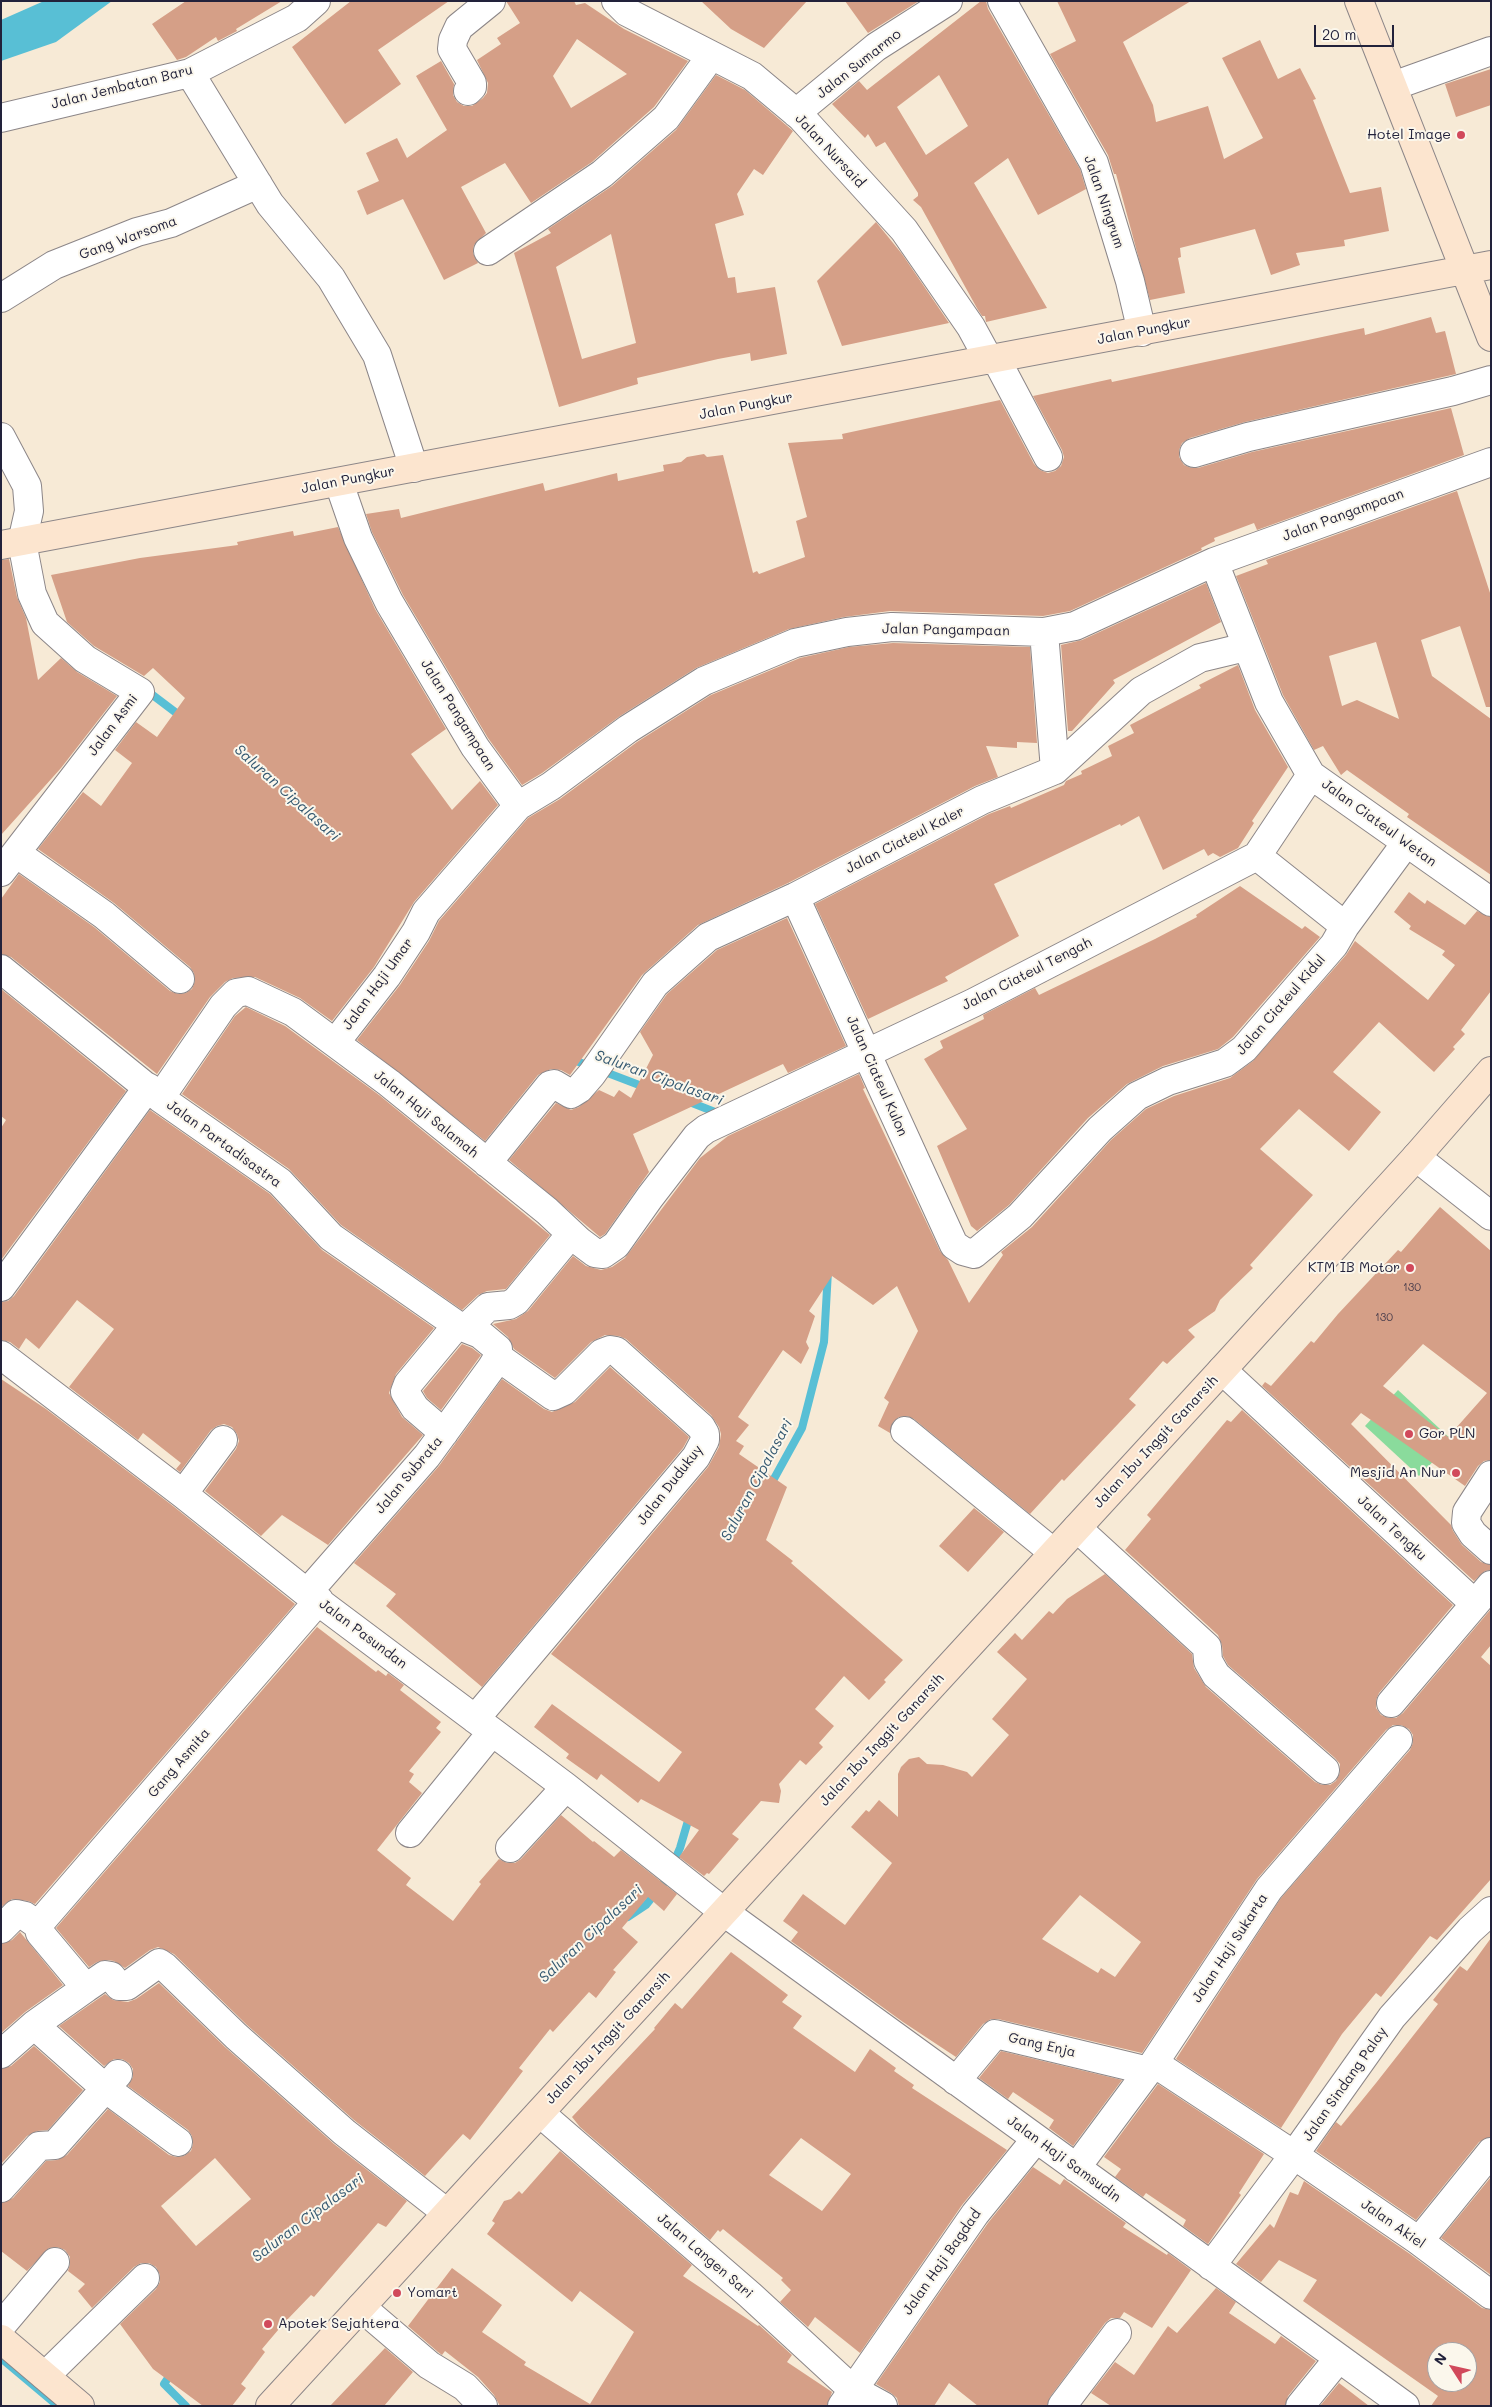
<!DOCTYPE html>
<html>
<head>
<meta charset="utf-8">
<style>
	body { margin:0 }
	#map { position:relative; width:1492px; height:2407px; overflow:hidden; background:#f7ead6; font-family:Mali,sans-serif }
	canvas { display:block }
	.frame { position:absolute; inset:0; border:2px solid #22223b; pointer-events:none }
	.north { position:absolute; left:1427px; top:2342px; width:50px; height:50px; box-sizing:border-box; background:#fbf7ec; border:1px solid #a4a2a5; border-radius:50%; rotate:305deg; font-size:14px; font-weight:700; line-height:20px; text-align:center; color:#22223b }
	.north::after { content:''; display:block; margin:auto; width:18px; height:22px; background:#d1495b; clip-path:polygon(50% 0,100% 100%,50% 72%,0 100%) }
	.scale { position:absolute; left:1314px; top:25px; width:80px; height:22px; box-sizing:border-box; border:2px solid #22223b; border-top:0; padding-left:6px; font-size:15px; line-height:18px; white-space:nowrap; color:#22223b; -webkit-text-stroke:4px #fbf7ec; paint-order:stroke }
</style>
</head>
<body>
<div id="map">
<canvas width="1492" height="2407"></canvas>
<div class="frame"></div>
<div class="north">N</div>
<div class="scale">20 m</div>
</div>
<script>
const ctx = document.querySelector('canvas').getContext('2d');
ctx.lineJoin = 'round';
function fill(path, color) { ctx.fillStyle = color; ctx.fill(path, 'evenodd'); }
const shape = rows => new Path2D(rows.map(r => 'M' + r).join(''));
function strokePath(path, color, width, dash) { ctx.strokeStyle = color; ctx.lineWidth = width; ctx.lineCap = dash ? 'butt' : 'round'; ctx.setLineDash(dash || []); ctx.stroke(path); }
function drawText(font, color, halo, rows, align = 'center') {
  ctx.font = font + ' Mali,sans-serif'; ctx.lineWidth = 4; ctx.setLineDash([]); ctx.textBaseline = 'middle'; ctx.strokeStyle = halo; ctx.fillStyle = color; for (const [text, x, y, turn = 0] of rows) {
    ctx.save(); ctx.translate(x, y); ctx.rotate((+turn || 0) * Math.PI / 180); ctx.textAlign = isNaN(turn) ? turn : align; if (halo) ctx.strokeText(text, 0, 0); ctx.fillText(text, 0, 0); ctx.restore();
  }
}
const green = shape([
	[1398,1390,1453,1441,1419,1476,1365,1426]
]);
const water = shape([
	[44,1,112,1,56,42,1,61,1,20]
]);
const stream = shape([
	[146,690,183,718],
	[571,1059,647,1088],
	[687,1101,720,1114],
	[770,1486,802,1428,824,1342,828,1271],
	[628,1917,646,1905,666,1880,680,1848,690,1814],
	[1,2358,58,2406],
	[172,2372,164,2384,186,2406]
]);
const building = shape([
	[186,1,282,1,236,29,237,31,218,41,216,37,186,57,177,60,152,24],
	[351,1,449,1,378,50,401,84,345,124,292,47],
	[506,1,574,1,576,5,585,3,624,29,688,61,654,107,592,162,531,203,505,163,461,187,486,233,474,245,473,253,478,263,444,280,403,199,367,215,357,191,379,181,366,153,397,138,407,158,447,130,416,76,441,61,454,84,453,95,457,102,464,106,472,106,483,98,487,93,488,83,477,60,501,44,497,38,520,23],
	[577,39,627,74,571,108,553,76],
	[701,1,807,1,764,48,731,29],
	[845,1,919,1,868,33],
	[981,1,986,1,988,9,1080,169,1086,189,1038,215,1008,158,974,183,1047,308,986,322,985,316,982,316,978,310,921,207,913,200,918,196,918,193,885,142,876,147,868,134,865,138,832,104,859,81,867,90],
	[939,75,968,126,926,155,897,107],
	[1057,1,1191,1,1123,42,1153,105,1156,122,1208,106,1224,159,1263,138,1222,58,1260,40,1278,79,1300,68,1316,99,1313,100,1350,193,1381,187,1389,231,1344,240,1345,246,1296,253,1300,265,1271,275,1255,229,1180,248,1181,257,1178,258,1185,293,1150,300,1116,174,1114,174,1108,155,1050,54,1076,41],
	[1491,69,1491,105,1456,117,1445,84],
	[716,75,745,90,793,131,763,175,754,169,737,194,744,215,715,224,728,278,735,277,737,293,775,287,787,354,751,361,750,353,718,359,637,378,638,384,559,407,514,253,551,233,548,229,612,186,676,130],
	[611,234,636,343,582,359,556,267],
	[876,222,902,254,949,323,842,346,817,281],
	[1431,317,1436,333,1445,331,1456,374,1245,422,1190,438,1182,443,1179,450,1179,457,1184,465,1191,468,1198,468,1252,452,1451,408,1464,455,1257,530,1254,523,1214,538,1215,541,1201,548,1202,550,1070,611,1043,616,890,611,844,617,789,629,696,668,620,716,542,773,522,785,488,738,403,595,372,532,366,514,399,509,401,518,543,483,545,491,617,473,618,481,664,471,663,465,681,462,687,457,704,454,707,457,723,455,753,573,757,571,759,574,805,557,796,521,807,517,788,443,843,439,842,434,1000,400,1034,464,1040,470,1048,473,1055,471,1061,466,1064,457,1062,450,1033,396,1111,379,1112,382,1364,328,1365,335],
	[1457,491,1491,596,1491,707,1486,707,1460,626,1421,640,1432,676,1491,719,1491,875,1407,817,1409,814,1347,770,1341,775,1323,746,1314,750,1283,695,1236,576,1268,564,1266,560],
	[1376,642,1399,719,1357,700,1342,706,1329,656],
	[338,527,375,609,446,729,411,754,452,810,480,781,498,805,414,902,374,967,332,1021,300,998,255,977,233,978,225,982,210,997,157,1074,11,957,1,954,1,899,19,874,94,927,170,991,178,994,186,993,192,989,195,981,194,973,190,967,114,903,38,849,83,792,101,806,132,763,115,750,136,722,157,737,185,698,153,668,144,676,94,646,67,622,51,575,140,558,238,545,237,542,293,531,294,536],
	[9,559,17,597,26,618,38,680,61,658,77,672,117,696,61,768,1,835,1,560],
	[1206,583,1221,622,1113,680,1115,683,1072,731,1068,731,1061,645,1082,640],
	[893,643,1030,647,1037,743,1017,742,1017,748,986,746,998,777,975,786,788,883,698,925,642,975,570,1075,561,1070,551,1069,538,1075,485,1141,357,1040,400,985,429,941,439,921,528,818,560,799,637,742,711,695,800,658,849,647],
	[1238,665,1255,710,1288,767,1252,821,1254,823,1238,848,1220,857,1213,853,1208,856,1204,849,1163,870,1139,816,1121,826,1120,824,994,884,1019,936,945,977,948,981,868,1019,815,904,989,814,1010,806,1011,808,1064,785,1066,781,1082,774,1081,771,1112,756,1108,746,1134,733,1130,725,1201,688,1199,685],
	[1240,886,1302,929,1305,926,1320,937,1233,1037,1218,1049,1163,1066,1127,1084,1088,1118,1009,1205,977,1231,971,1226,937,1146,967,1129,924,1059,943,1048,940,1041,984,1019,983,1015,1035,988,1039,995,1155,939,1197,917,1196,915],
	[1409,892,1425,904,1427,900,1465,925,1477,911,1491,917,1491,991,1461,1030,1465,1034,1453,1047,1455,1049,1434,1072,1379,1022,1333,1072,1381,1112,1349,1151,1299,1109,1260,1149,1313,1195,1250,1265,1253,1268,1220,1300,1215,1311,1188,1330,1195,1337,1167,1364,1163,1361,1129,1399,1136,1405,1064,1481,1062,1479,1030,1514,914,1419,907,1416,899,1417,893,1422,890,1433,878,1426,889,1402,884,1398,918,1331,897,1286,873,1305,832,1276,809,1311,815,1316,806,1342,809,1348,801,1364,783,1350,738,1417,749,1425,736,1441,744,1446,739,1454,787,1487,766,1540,793,1561,791,1563,903,1660,884,1680,886,1682,869,1700,844,1676,815,1709,834,1726,819,1743,823,1747,806,1765,800,1760,779,1784,781,1791,779,1803,761,1801,732,1834,739,1839,709,1874,707,1873,704,1876,679,1857,699,1830,641,1799,638,1803,601,1774,597,1780,566,1758,569,1754,534,1727,552,1704,659,1782,682,1752,551,1654,708,1467,719,1447,721,1434,719,1427,711,1415,626,1339,619,1336,605,1335,591,1342,555,1378,514,1349,508,1337,493,1324,516,1319,528,1311,573,1256,586,1266,601,1270,612,1267,625,1258,700,1158,728,1136,859,1074,865,1088,863,1089,940,1251,948,1260,969,1303,1003,1255,1001,1252,1032,1227,1111,1140,1146,1109,1174,1096,1230,1078,1253,1061,1346,955,1355,941,1428,1000,1455,965,1442,955,1445,951,1409,929,1411,926,1394,912],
	[787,918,846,1046,788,1073,783,1064,633,1134,649,1172,605,1234,600,1237,509,1160,556,1103,571,1110,579,1107,599,1090,614,1097,619,1090,631,1098,653,1055,640,1032,667,994,717,950],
	[1,989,126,1091,1,1260,1,1128,6,1120,1,1116],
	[246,1007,285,1026,379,1095,550,1235,506,1289,487,1291,478,1295,462,1310,341,1225,289,1169,182,1094,235,1016],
	[150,1110,270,1194,322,1250,434,1328,396,1374,389,1393,402,1417,423,1435,328,1545,282,1515,261,1536,205,1491,236,1449,239,1441,237,1434,232,1427,224,1424,217,1426,211,1430,180,1472,176,1469,181,1463,143,1433,138,1440,69,1387,114,1329,77,1300,39,1349,26,1338,19,1349,10,1342,1,1340,1,1302,8,1301,14,1296],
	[1440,1207,1491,1251,1491,1460,1484,1461,1478,1466,1465,1486,1361,1413,1351,1424,1451,1525,1453,1531,1462,1545,1481,1562,1491,1565,1491,1570,1485,1571,1474,1581,1262,1386,1265,1382,1271,1386,1311,1341,1314,1343,1338,1314,1398,1250,1401,1252],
	[1423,1344,1487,1393,1448,1437,1383,1386],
	[462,1344,472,1348,481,1355,441,1410,427,1398,423,1391],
	[610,1367,689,1437,683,1448,482,1687,386,1606,396,1594,354,1563,439,1466,502,1379,544,1409,552,1412,575,1402],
	[1,1379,46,1409,173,1506,295,1604,35,1904,28,1901,12,1899,1,1907],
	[1242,1410,1453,1605,1379,1693,1376,1700,1376,1708,1381,1715,1389,1718,1396,1718,1403,1713,1491,1609,1491,1645,1481,1657,1491,1666,1491,1879,1437,1940,1430,1936,1381,1997,1376,1993,1342,2034,1281,2128,1176,2059,1281,1898,1410,1750,1413,1743,1413,1735,1409,1729,1401,1725,1393,1725,1386,1730,1257,1879,1142,2053,998,2019,991,2019,983,2024,956,2057,903,2022,791,1941,798,1932,783,1921,803,1894,845,1925,892,1863,851,1827,866,1810,869,1812,879,1800,898,1817,898,1774,901,1767,909,1759,919,1757,927,1764,943,1765,967,1772,972,1777,1009,1735,992,1719,1027,1679,997,1652,1015,1633,1022,1640,1049,1611,1053,1614,1067,1599,1105,1574,1192,1654,1194,1668,1206,1687,1315,1782,1322,1785,1330,1785,1336,1781,1340,1773,1340,1764,1335,1758,1228,1665,1223,1656,1222,1645,1218,1635,1125,1550,1151,1519,1147,1515,1227,1420,1231,1422],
	[1080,1895,1141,1942,1115,1977,1101,1968,1098,1973,1042,1939],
	[974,1508,1004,1532,968,1572,939,1546],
	[317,1627,376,1672,378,1670,386,1676,388,1673,404,1685,400,1690,441,1722,436,1728,441,1732,409,1771,414,1774,409,1782,422,1793,377,1850,411,1878,406,1885,453,1921,481,1884,479,1882,499,1859,507,1863,515,1863,521,1859,561,1815,593,1842,594,1841,614,1857,621,1850,677,1894,664,1911,648,1897,622,1928,638,1942,613,1970,616,1972,596,1998,589,1992,553,2032,550,2029,519,2068,523,2071,470,2140,463,2134,425,2176,354,2120,247,2025,174,1954,158,1947,150,1950,125,1968,114,1961,108,1960,97,1962,89,1967,56,1928],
	[20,1932,63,1985,25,2012,1,2033,1,1944,12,1940],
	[1491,1938,1491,2137,1479,2142,1416,2220,1316,2151,1336,2122,1341,2126,1376,2083,1438,2004,1433,2000,1460,1966,1467,1971],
	[731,1952,788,1995,782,2002,802,2016,793,2028,855,2072,870,2049,896,2068,894,2071,914,2085,912,2088,1007,2150,962,2205,860,2353,815,2317,808,2327,780,2302,791,2290,781,2280,783,2278,723,2229,720,2232,718,2230,710,2240,580,2127,572,2117,655,2029,654,2028,675,2003,682,2009],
	[801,2138,851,2174,822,2211,769,2175],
	[159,1983,225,2047,334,2144,407,2201,386,2227,378,2223,314,2297,311,2295,284,2323,262,2349,265,2352,241,2384,246,2388,232,2406,203,2406,153,2369,120,2324,156,2289,160,2282,160,2275,156,2267,149,2263,141,2263,134,2267,92,2308,78,2291,85,2284,68,2271,70,2264,70,2257,65,2250,57,2247,49,2248,27,2271,1,2251,1,2203,13,2198,46,2161,57,2160,67,2155,108,2109,169,2155,176,2157,184,2156,191,2151,193,2144,192,2136,188,2130,128,2086,133,2077,133,2069,129,2063,122,2059,114,2059,104,2066,59,2026,105,1994,113,2000,128,2002,136,1999],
	[215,2158,251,2199,196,2246,161,2206],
	[34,2046,83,2090,48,2130,37,2131,27,2136,1,2164,1,2069,11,2066],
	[1001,2051,1122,2080,1073,2146,1049,2128,1054,2120,1013,2092,1008,2099,979,2078],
	[1158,2084,1264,2154,1239,2193,1241,2195,1208,2244,1183,2226,1186,2220,1146,2193,1143,2197,1115,2177,1121,2169,1104,2157],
	[560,2151,692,2265,683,2276,758,2326,759,2325,792,2355,787,2362,832,2392,827,2406,500,2406,494,2395,478,2377,445,2351,442,2355,438,2352,408,2326,452,2268,502,2305,482,2332,526,2362,524,2365,590,2404,634,2332,580,2291,572,2302,487,2234,495,2223,492,2221,504,2201,511,2199,519,2191,522,2194],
	[1033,2167,1060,2185,1064,2179,1126,2223,1123,2227,1167,2255,1168,2253,1191,2270,1152,2328,1124,2312,1120,2318,1111,2318,1105,2323,1050,2397,1047,2406,978,2406,949,2383,934,2406,899,2406,897,2398,891,2393,876,2384,988,2223],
	[1491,2177,1491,2275,1441,2238],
	[1304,2181,1410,2254,1482,2308,1491,2310,1491,2406,1431,2406,1438,2396,1303,2301,1317,2280,1279,2260,1261,2282,1236,2264,1270,2224,1274,2228,1290,2192,1298,2195],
	[1437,2352,1467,2352,1467,2382,1437,2382],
	[1216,2288,1236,2302,1229,2313,1275,2344,1281,2336,1316,2361,1288,2396,1285,2406,1111,2406,1091,2393,1115,2362,1134,2375,1168,2326,1177,2333],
	[385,2348,413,2372,384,2406,330,2406],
	[1339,2383,1369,2406,1320,2406]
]);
const street = shape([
	[616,1,627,12,752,76,801,117,904,230,971,327,989,360],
	[1002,1,1094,163,1130,281,1142,332],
	[190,73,270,204,331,278,377,355,414,468],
	[1393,86,1491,51],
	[468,91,472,87,472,83,452,49,453,40,459,27,491,1],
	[796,113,876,47,948,1],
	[1,118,190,73,297,18,316,1],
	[488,251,602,174,666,118,711,56],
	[1,298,54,265,137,232,171,223,258,184],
	[996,359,1048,457],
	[1,437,27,486,29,511,22,542,32,594,45,623,85,659,140,692,1,872],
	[1194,453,1248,437,1453,391,1491,380],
	[339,483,358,538,389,602,475,747,518,806],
	[1214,562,1269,702,1311,775,1491,902],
	[1044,632,1055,770],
	[16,853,104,915,180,979],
	[1257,856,1345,926],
	[795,897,954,1245,963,1251,974,1254,1020,1216,1100,1129,1137,1096,1168,1081,1225,1063,1244,1049,1334,945,1345,926,1406,843],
	[1,969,160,1098,280,1182,331,1237,457,1325,480,1334,498,1349,498,1357,492,1367,427,1456,307,1593],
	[335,1043,387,976,416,932,426,912,518,806,551,786,628,729,704,681,795,643,847,632,892,627,1044,632,1075,626,1214,562,1491,462],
	[160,1098,223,1006,236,993,248,991,293,1012,335,1043,389,1083,547,1211,579,1241,595,1253,603,1254,616,1245,650,1197,697,1136,706,1129,973,1003,1257,856,1311,775],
	[1416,1157,1491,1216],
	[487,1163,550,1085,554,1084,571,1094,579,1089,592,1074,655,984,708,937,795,897,982,800,1055,770,1141,691,1200,658,1246,647],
	[1,1287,148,1087],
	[466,1328,488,1307,509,1305,516,1301,571,1234],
	[1,1355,183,1494,307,1593,566,1787,724,1912,1405,2406],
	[1222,1370,1475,1604],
	[905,1431,1054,1553],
	[444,1433,415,1408,405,1392,408,1384,457,1325],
	[1491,1475,1467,1512,1466,1523,1473,1534,1491,1550],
	[183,1494,223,1440],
	[1077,1528,1207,1647,1208,1661,1216,1675,1325,1770],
	[1391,1703,1491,1585],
	[475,1719,696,1457,705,1440,705,1434,701,1427,616,1351,610,1350,602,1353,564,1391,553,1396,498,1357],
	[410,1833,492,1732],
	[510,1848,566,1787],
	[38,1925,319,1600],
	[1,1929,16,1914,25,1916,38,1925,40,1933,86,1988,34,2025,1,2054],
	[86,1988,105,1975,111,1976,119,1986,127,1986,159,1963,165,1967,236,2036,344,2132,447,2213],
	[34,2025,105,2088,178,2142],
	[1154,2063,1294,2155,1419,2241,1491,2295],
	[956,2081,995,2034,1149,2071],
	[540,2113,750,2295,852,2389,883,2406],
	[1076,2168,1154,2063,1269,1889,1398,1740],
	[1,2188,39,2146,55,2145,118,2074],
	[1419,2241,1491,2152],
	[1211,2266,1294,2155,1392,2017,1470,1930,1491,1911],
	[361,2307,429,2365,465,2387,483,2406],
	[1,2326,55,2262],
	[45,2376,145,2278],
	[842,2406,975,2214,1036,2139],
	[1062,2406,1117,2333],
	[1300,2406,1339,2358]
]);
const secondary = shape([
	[1359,1,1491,337],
	[1,545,1491,265],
	[1,2339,80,2406],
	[270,2406,1222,1370,1416,1157,1491,1071]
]);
const markers = [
	[1461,135,5,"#d1495b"],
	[1410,1268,5,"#d1495b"],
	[1409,1434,5,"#d1495b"],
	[1456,1473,5,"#d1495b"],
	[397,2293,5,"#d1495b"],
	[268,2324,5,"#d1495b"]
];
const numberNames = [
	["130",1412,1288],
	["130",1384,1318]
];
const streetNames = [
	["Jalan Sumarmo",859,64,-38],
	["Jalan Jembatan Baru",122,87,-14],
	["Jalan Nursaid",830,151,47],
	["Jalan Ningrum",1104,202,71],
	["Gang Warsoma",128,238,-20],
	["Jalan Pungkur",1144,331,-11],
	["Jalan Pungkur",746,406,-11],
	["Jalan Pungkur",348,480,-11],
	["Jalan Pangampaan",1343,515,-20],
	["Jalan Pangampaan",946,630,1],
	["Jalan Pangampaan",458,715,58],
	["Jalan Asmi",113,725,-53],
	["Jalan Ciateul Wetan",1379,823,36],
	["Jalan Ciateul Kaler",905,840,-27],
	["Jalan Ciateul Tengah",1027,974,-27],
	["Jalan Haji Umar",378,984,-54],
	["Jalan Ciateul Kidul",1281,1005,-49],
	["Jalan Ciateul Kulon",877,1076,66],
	["Jalan Haji Salamah",426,1114,39],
	["Jalan Partadisastra",224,1144,36],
	["Jalan Ibu Inggit Ganarsih",1156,1442,-47],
	["Jalan Subrata",409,1475,-50],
	["Jalan Dudukuy",670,1485,-52],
	["Jalan Tengku",1392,1528,43],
	["Jalan Pasundan",363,1634,37],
	["Jalan Ibu Inggit Ganarsih",882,1740,-47],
	["Gang Asmita",179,1763,-49],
	["Jalan Haji Sukarta",1230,1948,-57],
	["Jalan Ibu Inggit Ganarsih",608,2038,-47],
	["Gang Enja",1042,2045,13],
	["Jalan Sindang Palay",1345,2084,-55],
	["Jalan Haji Samsudin",1064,2159,36],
	["Jalan Akiel",1393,2224,35],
	["Jalan Langen Sari",705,2256,41],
	["Jalan Haji Bagdad",942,2262,-55]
];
const poiNames = [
	["Hotel Image",1451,135],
	["KTM IB Motor",1400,1268],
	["Gor PLN",1419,1434,"left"],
	["Mesjid An Nur",1446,1473],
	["Yomart",407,2293,"left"],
	["Apotek Sejahtera",278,2324,"left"]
];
const waterNames = [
	["Saluran Cipalasari",287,793,42],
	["Saluran Cipalasari",659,1078,20],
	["Saluran Cipalasari",757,1480,-62],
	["Saluran Cipalasari",591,1934,-43],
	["Saluran Cipalasari",308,2218,-37]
];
fill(green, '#8adb9c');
fill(water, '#58bfd5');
strokePath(stream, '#58bfd5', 8);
fill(building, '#d59f87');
strokePath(street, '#8c8688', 30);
strokePath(secondary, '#8c8688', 30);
strokePath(street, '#fff', 28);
strokePath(secondary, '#fce5cf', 28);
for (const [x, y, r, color] of markers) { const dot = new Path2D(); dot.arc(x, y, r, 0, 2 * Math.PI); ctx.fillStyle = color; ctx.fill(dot); strokePath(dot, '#fbf7ec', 2); }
drawText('11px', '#4f414e', null, numberNames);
drawText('14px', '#22223b', '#fbf7ec', streetNames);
drawText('14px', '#22223b', '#fbf7ec', poiNames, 'right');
drawText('italic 15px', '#355971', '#fbf7ec', waterNames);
</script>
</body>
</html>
